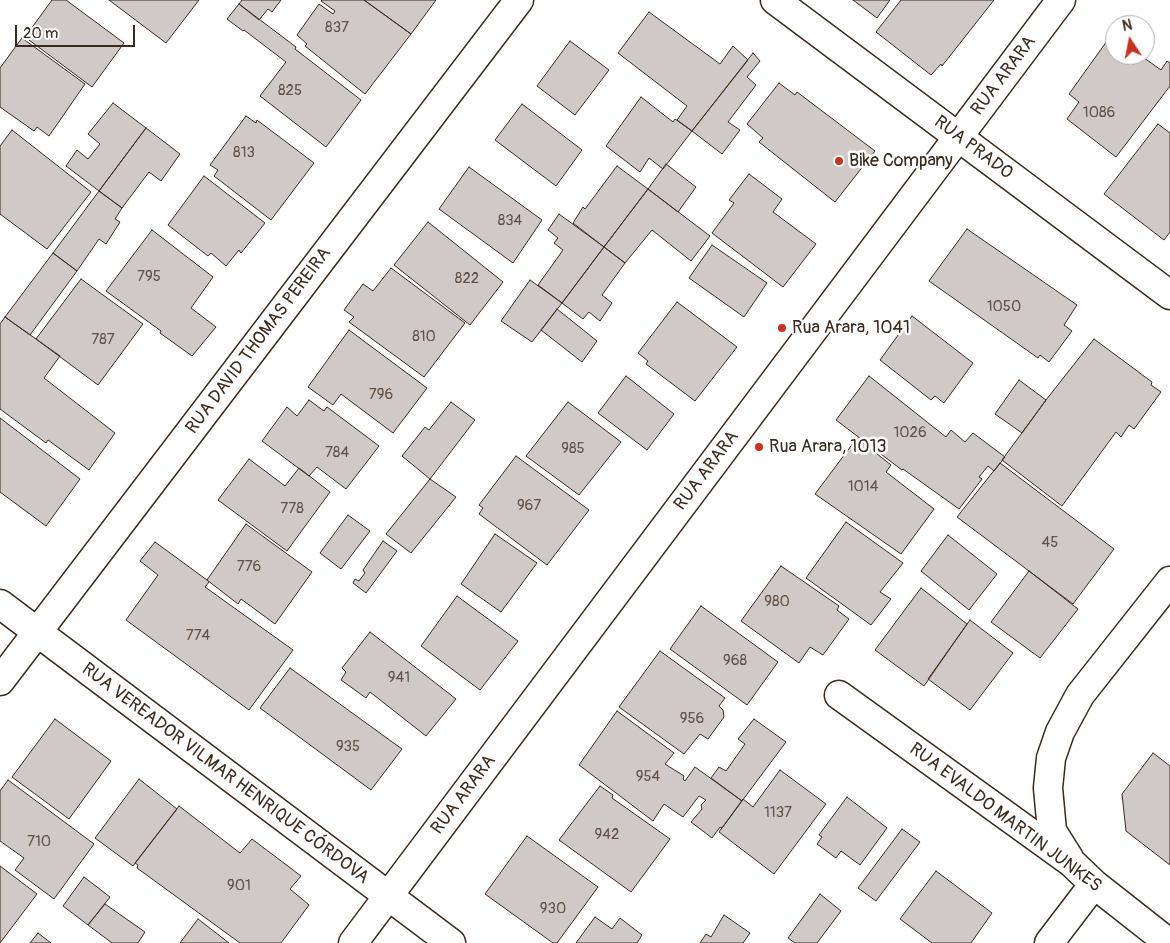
<!DOCTYPE html>
<html>
<head>
<meta charset="utf-8">
<style>
	body { margin:0 }
	#map { position:relative; width:1170px; height:943px; overflow:hidden; background:#fff; font-family:Pangolin,sans-serif }
	canvas { display:block }
	.north { position:absolute; left:1105px; top:15px; width:50px; height:50px; box-sizing:border-box; background:#fff; border:1px solid #b1aaa5; border-radius:50%; rotate:349deg; font-size:14px; font-weight:700; line-height:20px; text-align:center; color:#3b2a1e }
	.north::after { content:''; display:block; margin:auto; width:18px; height:22px; background:#c8321e; clip-path:polygon(50% 0,100% 100%,50% 72%,0 100%) }
	.scale { position:absolute; left:15px; top:25px; width:120px; height:22px; box-sizing:border-box; border:2px solid #3b2a1e; border-top:0; padding-left:6px; font-size:15px; line-height:18px; white-space:nowrap; color:#3b2a1e; -webkit-text-stroke:4px #fff; paint-order:stroke }
</style>
</head>
<body>
<div id="map">
<canvas width="1170" height="943"></canvas>
<div class="north">N</div>
<div class="scale">20 m</div>
</div>
<script>
const ctx = document.querySelector('canvas').getContext('2d');
ctx.lineJoin = 'round';
function fill(path, color) { ctx.fillStyle = color; ctx.fill(path, 'evenodd'); }
const shape = rows => new Path2D(rows.map(r => 'M' + r).join(''));
function strokePath(path, color, width, dash) { ctx.strokeStyle = color; ctx.lineWidth = width; ctx.lineCap = dash ? 'butt' : 'round'; ctx.setLineDash(dash || []); ctx.stroke(path); }
function drawText(font, color, halo, rows, align = 'center') {
  ctx.font = font + ' Pangolin,sans-serif'; ctx.lineWidth = 5; ctx.setLineDash([]); ctx.textBaseline = 'middle'; ctx.strokeStyle = halo; ctx.fillStyle = color; for (const [text, x, y, turn = 0] of rows) {
    ctx.save(); ctx.translate(x, y); ctx.rotate((+turn || 0) * Math.PI / 180); ctx.textAlign = isNaN(turn) ? turn : align; if (halo) ctx.strokeText(text, 0, 0); ctx.fillText(text, 0, 0); ctx.restore();
  }
}
const building = shape([
	[52,0,66,0,124,43,92,87,25,37,52,0],
	[109,0,199,0,166,43,109,0],
	[242,0,281,0,272,12,268,9,259,20,239,4,242,0],
	[322,0,364,0,411,34,365,94,305,46,307,44,297,35,319,4,333,14,335,11,321,1,322,0],
	[364,0,436,0,411,34,364,0],
	[853,0,890,0,877,18,853,0],
	[901,0,994,0,942,66,941,64,931,75,876,32,901,0],
	[239,4,296,47,295,49,361,100,326,147,260,96,286,62,244,30,243,31,227,19,239,4],
	[649,12,720,64,733,46,748,60,692,131,677,120,687,106,618,53,649,12],
	[1112,34,1115,37,1115,55,1140,55,1161,70,1167,61,1170,63,1170,86,1116,157,1067,119,1079,102,1069,94,1112,34],
	[22,38,85,84,49,136,37,127,34,131,0,107,0,68,22,38],
	[570,41,609,70,575,115,537,86,570,41],
	[753,53,760,61,747,77,756,85,728,122,740,130,722,154,692,131,753,53],
	[779,83,795,95,797,92,875,151,835,202,759,142,763,138,747,124,779,83],
	[641,97,673,122,675,119,692,131,663,169,649,158,640,172,606,146,641,97],
	[113,103,146,128,99,191,66,166,77,150,88,159,100,144,88,134,113,103],
	[522,104,582,150,556,186,495,140,522,104],
	[246,116,256,123,257,120,314,163,271,220,214,176,218,170,210,165,246,116],
	[1158,124,1170,133,1170,232,1164,240,1104,194,1158,124],
	[146,128,180,154,161,181,149,172,122,208,99,191,146,128],
	[12,130,91,192,47,249,0,214,0,146,12,130],
	[666,164,696,187,678,212,648,189,666,164],
	[617,166,648,189,604,247,573,223,583,207,585,209,617,166],
	[469,167,542,220,513,263,439,209,469,167],
	[749,174,782,199,773,212,816,244,783,287,712,233,734,203,729,200,749,174],
	[204,176,265,223,241,253,239,250,226,266,211,253,208,256,168,225,204,176],
	[648,189,710,236,691,261,652,230,625,263,604,247,648,189],
	[99,191,122,208,115,219,120,222,106,244,99,239,77,271,53,253,99,191],
	[559,214,604,247,562,303,538,285,563,250,554,243,558,238,548,230,559,214],
	[428,222,503,282,470,325,394,265,428,222],
	[967,229,1077,305,1064,325,1072,331,1049,362,1040,355,1038,358,929,281,967,229],
	[152,230,213,277,191,308,216,327,192,356,160,333,161,331,106,291,152,230],
	[712,245,767,283,744,317,689,278,712,245],
	[604,247,625,263,602,295,612,303,600,321,589,312,583,319,562,303,604,247],
	[53,253,77,271,30,335,5,317,53,253],
	[391,268,465,323,424,377,349,322,354,317,344,310,363,284,373,291,391,268],
	[81,279,143,324,98,385,36,339,81,279],
	[530,280,562,303,532,342,501,321,530,280],
	[677,302,737,347,695,401,646,364,648,361,638,353,677,302],
	[557,309,597,341,582,362,541,330,557,309],
	[912,316,973,363,944,403,935,396,931,400,880,360,912,316],
	[5,317,60,356,44,378,115,433,89,470,48,440,46,443,0,409,0,324,5,317],
	[349,330,427,388,393,433,341,394,333,405,308,387,349,330],
	[1094,339,1152,382,1151,385,1161,392,1134,429,1129,425,1121,437,1116,432,1062,506,1002,460,1046,400,1094,339],
	[626,376,674,414,647,450,598,413,626,376],
	[869,376,946,437,951,430,965,442,973,433,1005,457,994,471,988,466,979,477,982,479,959,509,903,469,902,470,836,420,869,376],
	[1019,380,1046,400,1022,433,995,414,1019,380],
	[309,400,324,411,327,407,379,446,346,489,317,467,309,476,262,441,287,407,297,416,309,400],
	[451,402,475,420,430,479,402,456,425,427,429,430,451,402],
	[568,402,621,442,579,495,526,456,568,402],
	[0,418,80,479,46,526,0,492,0,418],
	[857,438,891,465,886,472,934,509,901,554,815,494,857,438],
	[516,456,589,510,547,565,479,514,483,508,479,505,516,456],
	[249,459,285,486,299,468,330,492,287,551,218,500,249,459],
	[1000,463,1114,549,1073,604,957,517,1000,463],
	[430,479,456,497,411,553,386,534,430,479],
	[348,515,370,531,341,569,320,553,348,515],
	[846,522,903,563,880,592,891,599,871,625,806,578,846,522],
	[246,524,312,572,275,624,241,599,238,604,207,580,246,524],
	[495,534,537,563,501,612,461,584,495,534],
	[948,535,997,574,969,610,921,571,948,535],
	[383,541,397,551,366,593,353,583,355,579,359,581,365,573,363,570,383,541],
	[155,542,207,580,209,582,205,587,293,650,249,710,126,620,158,575,140,561,155,542],
	[781,566,839,606,837,610,849,619,823,655,810,647,799,663,741,621,781,566],
	[1029,571,1078,609,1040,658,991,622,1029,571],
	[921,588,967,624,924,686,875,650,921,588],
	[457,596,518,641,480,690,421,646,457,596],
	[701,606,778,662,747,705,670,649,701,606],
	[970,620,1013,653,970,710,928,679,970,620],
	[370,632,456,699,426,736,370,692,366,698,341,680,346,672,342,668,370,632],
	[660,651,725,698,719,706,723,710,724,717,708,739,700,734,684,754,619,707,660,651],
	[290,668,402,749,371,790,260,708,290,668],
	[617,711,674,753,665,764,684,776,683,779,685,781,695,767,742,801,722,828,720,827,712,838,691,822,702,809,701,805,706,800,699,796,683,817,664,804,653,821,579,765,617,711],
	[55,719,111,761,69,819,12,777,55,719],
	[754,719,786,742,742,801,711,778,719,767,726,771,745,744,738,739,754,719],
	[1153,753,1170,766,1170,865,1126,831,1122,794,1153,753],
	[780,770,826,804,774,874,719,832,743,799,753,807,780,770],
	[139,779,177,809,133,866,95,838,139,779],
	[8,780,94,844,54,899,15,870,24,858,0,841,0,791,8,780],
	[600,786,613,795,612,798,670,839,631,892,559,840,600,786],
	[847,797,887,828,860,865,841,851,836,858,817,844,822,837,819,835,847,797],
	[179,806,240,853,252,839,301,876,290,889,309,905,281,943,240,943,137,868,138,865,135,863,179,806],
	[902,829,920,842,876,901,858,888,902,829],
	[527,836,598,887,557,943,553,943,485,894,527,836],
	[0,866,37,894,0,943,0,866],
	[936,871,992,913,971,943,932,943,900,919,936,871],
	[84,877,110,897,88,925,63,906,84,877],
	[820,894,841,911,817,943,795,943,788,938,820,894],
	[105,904,145,932,138,943,112,943,88,925,105,904],
	[724,915,750,933,743,943,700,943,706,934,711,937,724,915],
	[595,917,612,929,620,918,642,935,637,943,576,943,595,917],
	[198,919,229,943,180,943,198,919],
	[38,933,51,943,30,943,38,933]
]);
const minor = shape([
	[775,0,1170,295],
	[0,604,451,943],
	[0,681,519,0],
	[839,695,1072,863,1094,884,1169,943],
	[1069,858,1052,831,1048,788,1051,758,1060,732,1080,695,1170,581],
	[353,943,1061,0],
	[1049,943,1094,884]
]);
const markers = [
	[839,161,5,"#c8321e"],
	[782,328,5,"#c8321e"],
	[759,447,5,"#c8321e"]
];
const numberNames = [
	["837",337,28],
	["825",290,91],
	["1086",1099,113],
	["813",244,153],
	["834",510,221],
	["795",149,277],
	["822",467,279],
	["1050",1004,307],
	["810",424,337],
	["787",103,340],
	["796",381,395],
	["1026",910,433],
	["985",573,449],
	["784",337,453],
	["1014",863,487],
	["967",529,506],
	["778",292,509],
	["45",1050,543],
	["776",249,567],
	["980",777,602],
	["774",198,636],
	["968",735,661],
	["941",399,678],
	["956",692,719],
	["935",348,747],
	["954",648,777],
	["1137",778,813],
	["942",607,835],
	["710",39,842],
	["901",239,886],
	["930",553,909]
];
const streetNames = [
	["RUA ARARA",1004,76,-53],
	["RUA PRADO",973,148,37],
	["RUA DAVID THOMAS PEREIRA",259,341,-53],
	["RUA ARARA",707,471,-53],
	["RUA VEREADOR VILMAR HENRIQUE CÓRDOVA",225,774,37],
	["RUA ARARA",464,795,-53],
	["RUA EVALDO MARTIN JUNKES",1005,818,37]
];
const poiNames = [
	["Bike Company",849,161],
	["Rua Arara, 1041",792,328],
	["Rua Arara, 1013",769,447]
];
fill(building, '#cfcac7');
strokePath(building, '#3b2a1e', 1);
strokePath(minor, '#3b2a1e', 31);
strokePath(minor, '#fff', 28);
for (const [x, y, r, color] of markers) { const dot = new Path2D(); dot.arc(x, y, r, 0, 2 * Math.PI); ctx.fillStyle = color; ctx.fill(dot); strokePath(dot, '#fff', 2); }
drawText('15px', '#605248', null, numberNames);
drawText('18px', '#3b2a1e', '#fff', streetNames);
drawText('18px', '#3b2a1e', '#fff', poiNames, 'left');
</script>
</body>
</html>
